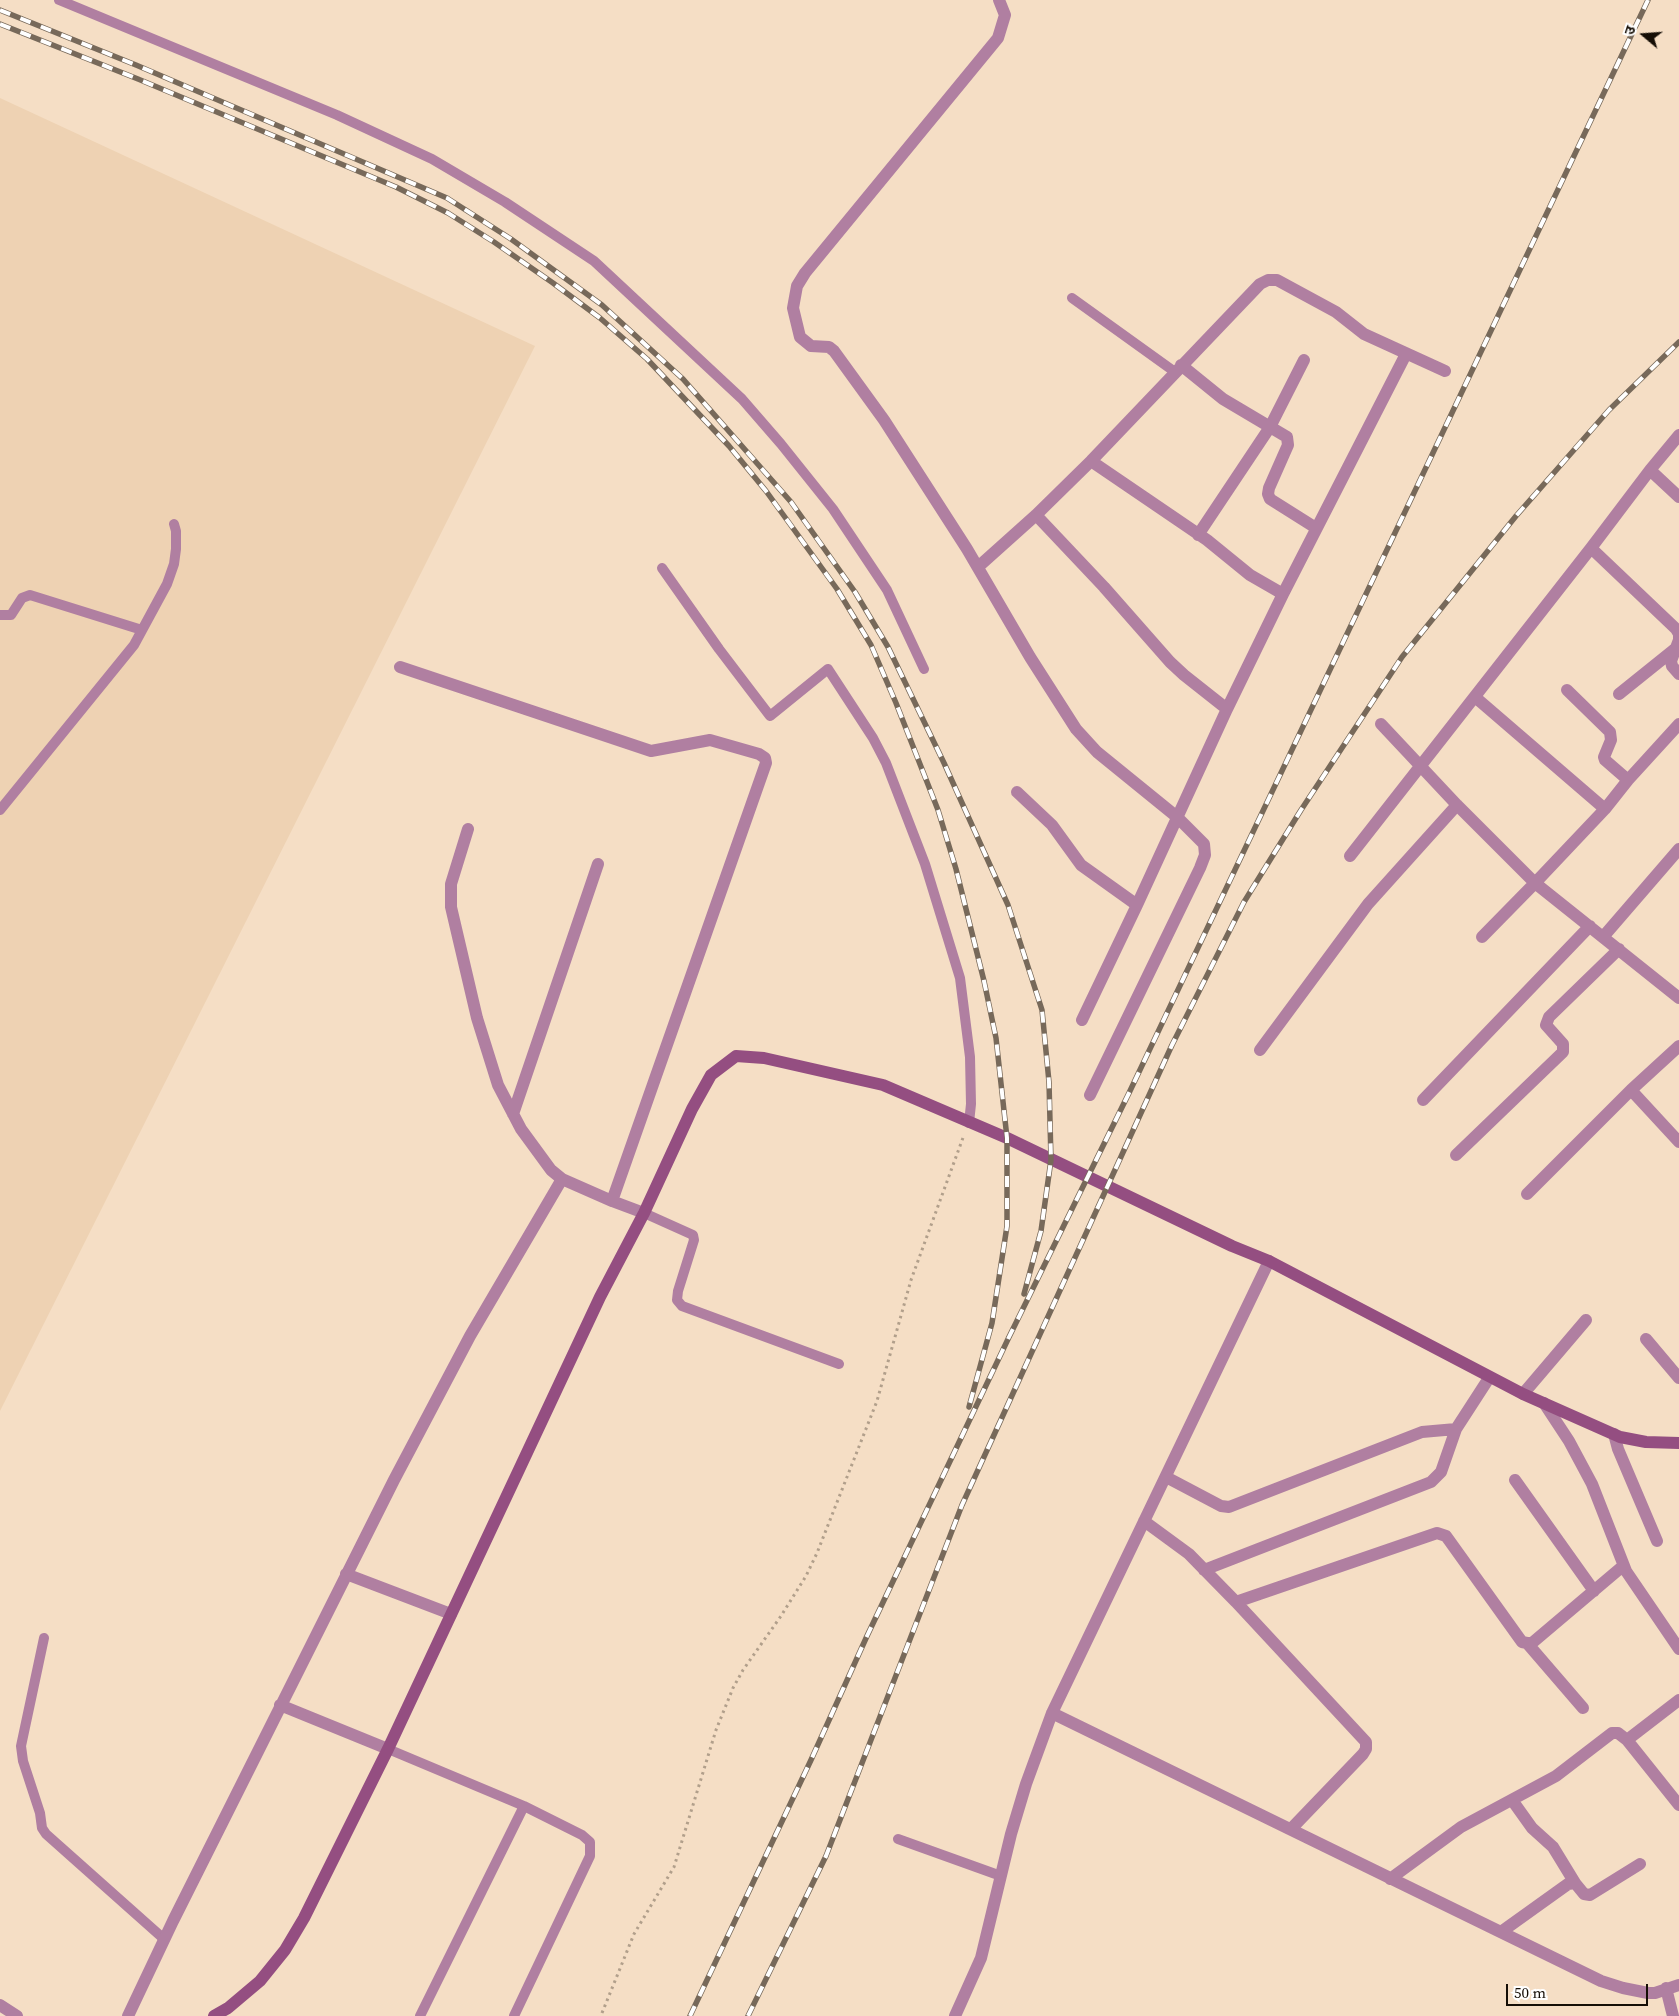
<!DOCTYPE html>
<html>
<head>
<meta charset="utf-8">
<style>
	body { margin:0 }
	#map { position:relative; width:1679px; height:2016px; overflow:hidden; background:#f5dec5; font-family:"Source Serif 4","Noto Sans Devanagari",serif }
	canvas { display:block }
	.north { position:absolute; left:1619px; top:10px; width:50px; height:50px; -webkit-text-stroke:4px #fff; paint-order:stroke; rotate:288deg; font-size:14px; font-weight:700; line-height:20px; text-align:center; color:#150e06 }
	.north::after { content:''; display:block; margin:auto; width:18px; height:22px; background:#150e06; clip-path:polygon(50% 0,100% 100%,50% 72%,0 100%) }
	.scale { position:absolute; left:1506px; top:1984px; width:142px; height:22px; box-sizing:border-box; border:2px solid #150e06; border-top:0; padding-left:6px; font-size:15px; line-height:18px; white-space:nowrap; color:#150e06; -webkit-text-stroke:4px #fff; paint-order:stroke }
</style>
</head>
<body>
<div id="map">
<canvas width="1679" height="2016"></canvas>
<div class="north">उ</div>
<div class="scale">50 m</div>
</div>
<script>
const ctx = document.querySelector('canvas').getContext('2d');
ctx.lineJoin = 'round';
function fill(path, color) { ctx.fillStyle = color; ctx.fill(path, 'evenodd'); }
const shape = rows => new Path2D(rows.map(r => 'M' + r).join(''));
function strokePath(path, color, width, dash) { ctx.strokeStyle = color; ctx.lineWidth = width; ctx.lineCap = dash ? 'butt' : 'round'; ctx.setLineDash(dash || []); ctx.stroke(path); }
const built = shape([
	[0,98,535,346,0,1411]
]);
const path = shape([
	[602,2013,634,1934,674,1867,716,1730,733,1688,743,1670,781,1616,806,1576,817,1553,877,1401,911,1280,964,1135]
]);
const lane = shape([
	[59,0,337,115,432,159,505,202,594,261,742,399,781,444,833,509,887,590,924,669],
	[1072,298,1175,372],
	[662,568,719,649,770,716,828,669,873,738,886,763,925,864,960,978,970,1057,971,1104,969,1123],
	[0,615,11,615,22,598,30,595,142,630],
	[0,810,134,645,167,584,174,564,176,549,176,531,174,524],
	[644,1213,693,1235,694,1240,678,1291,677,1300,682,1306,839,1364],
	[44,1638,21,1746,23,1761,40,1813,42,1828,46,1834,164,1939],
	[388,1749,524,1806,582,1835,590,1842,590,1856,514,2016],
	[898,1839,1001,1876],
	[420,2016,524,1806]
]);
const street = shape([
	[999,0,1005,15,998,38,805,273,797,286,793,308,800,337,811,346,829,347,834,351,884,420,967,549,1030,657,1076,729,1097,752,1177,817,1204,844,1205,855,1200,868,1090,1095],
	[1181,365,1223,399,1287,437,1288,445,1269,488,1268,494,1270,499,1316,528],
	[1091,461,1207,540,1250,575,1283,594],
	[1650,470,1679,435],
	[1036,515,1104,587,1170,662,1184,675,1227,709],
	[1198,535,1270,427,1304,360],
	[1591,548,1676,629,1679,634,1679,640,1671,661,1672,666,1679,674],
	[978,567,1036,515,1091,461,1260,284,1268,280,1277,280,1336,312,1364,334,1445,371],
	[400,667,651,751,710,740,759,754,765,758,766,763,612,1201],
	[1567,690,1610,732,1611,740,1604,757,1605,760,1628,780],
	[1619,694,1675,649],
	[1475,697,1605,809],
	[1381,724,1457,805,1535,883,1679,998],
	[1017,792,1052,825,1081,865,1137,905],
	[468,829,451,884,451,907,477,1018,498,1085,521,1129,551,1170,562,1179,612,1201,644,1213],
	[1350,856,1591,548,1650,470,1679,497],
	[1482,937,1535,883,1605,809,1628,780,1679,724],
	[1603,937,1679,849],
	[1082,1020,1137,905,1227,709,1283,594,1406,354],
	[1260,1050,1368,904,1457,805],
	[1631,1090,1679,1142],
	[1423,1100,1590,926],
	[513,1114,598,864],
	[1456,1155,1563,1052,1563,1044,1546,1025,1549,1017,1619,949],
	[1527,1194,1631,1090,1679,1046],
	[1646,1339,1679,1378],
	[1523,1394,1586,1320],
	[1544,1403,1569,1441,1592,1484,1626,1571,1679,1649],
	[1614,1434,1618,1449,1657,1541],
	[1166,1477,1221,1506,1229,1507,1422,1432,1456,1429],
	[1515,1480,1594,1591],
	[1144,1521,1189,1554,1236,1602,1366,1742,1366,1749,1363,1754,1291,1829],
	[1204,1570,1431,1482,1441,1472,1456,1429,1489,1378],
	[346,1574,451,1614],
	[1236,1602,1437,1533,1446,1536,1522,1642,1527,1643,1532,1643,1623,1566],
	[1527,1643,1583,1708],
	[280,1705,388,1749],
	[1052,1713,1601,1981,1623,1988,1648,1993,1655,1993,1679,1985],
	[1627,1740,1679,1700],
	[1512,1800,1532,1828,1553,1847,1575,1883],
	[1390,1879,1461,1827,1556,1776,1612,1733,1618,1733,1627,1740,1679,1805],
	[1501,1932,1568,1884,1575,1883,1584,1894,1590,1895,1640,1864],
	[1666,1988,1673,2016],
	[0,2005,17,2016],
	[128,2016,173,1921,394,1480,470,1336,562,1179],
	[955,2016,981,1958,1011,1834,1026,1784,1052,1713,1269,1261]
]);
const secondary = shape([
	[214,2016,228,2008,260,1981,285,1950,304,1918,388,1749,600,1297,644,1213,692,1109,711,1075,736,1056,764,1058,883,1085,1007,1138,1232,1246,1269,1261,1523,1394,1620,1437,1646,1442,1679,1443]
]);
const rail = shape([
	[0,10,136,65,447,198,511,239,602,305,683,379,791,502,855,592,888,647,944,763,1008,905,1042,1010,1049,1082,1051,1160,1041,1231,1024,1294],
	[0,24,138,79,396,187,448,213,494,242,553,283,600,318,647,359,729,446,766,491,837,589,871,645,896,703,938,810,956,869,984,981,996,1038,1007,1138,1007,1226,992,1323,969,1407],
	[690,2016,811,1760,867,1636,1009,1337,1129,1093,1648,0],
	[748,2016,826,1856,962,1505,1172,1045,1244,902,1301,810,1402,657,1516,516,1609,410,1679,342]
]);
fill(built, '#eed2b3');
strokePath(path, '#b19f8b', 3, [2.5, 4]);
strokePath(lane, '#b07fa1', 10);
strokePath(street, '#b07fa1', 12);
strokePath(secondary, '#944e81', 12);
strokePath(rail, '#77695a', 5.5);
strokePath(rail, '#fff', 4, [11]);
</script>
</body>
</html>
